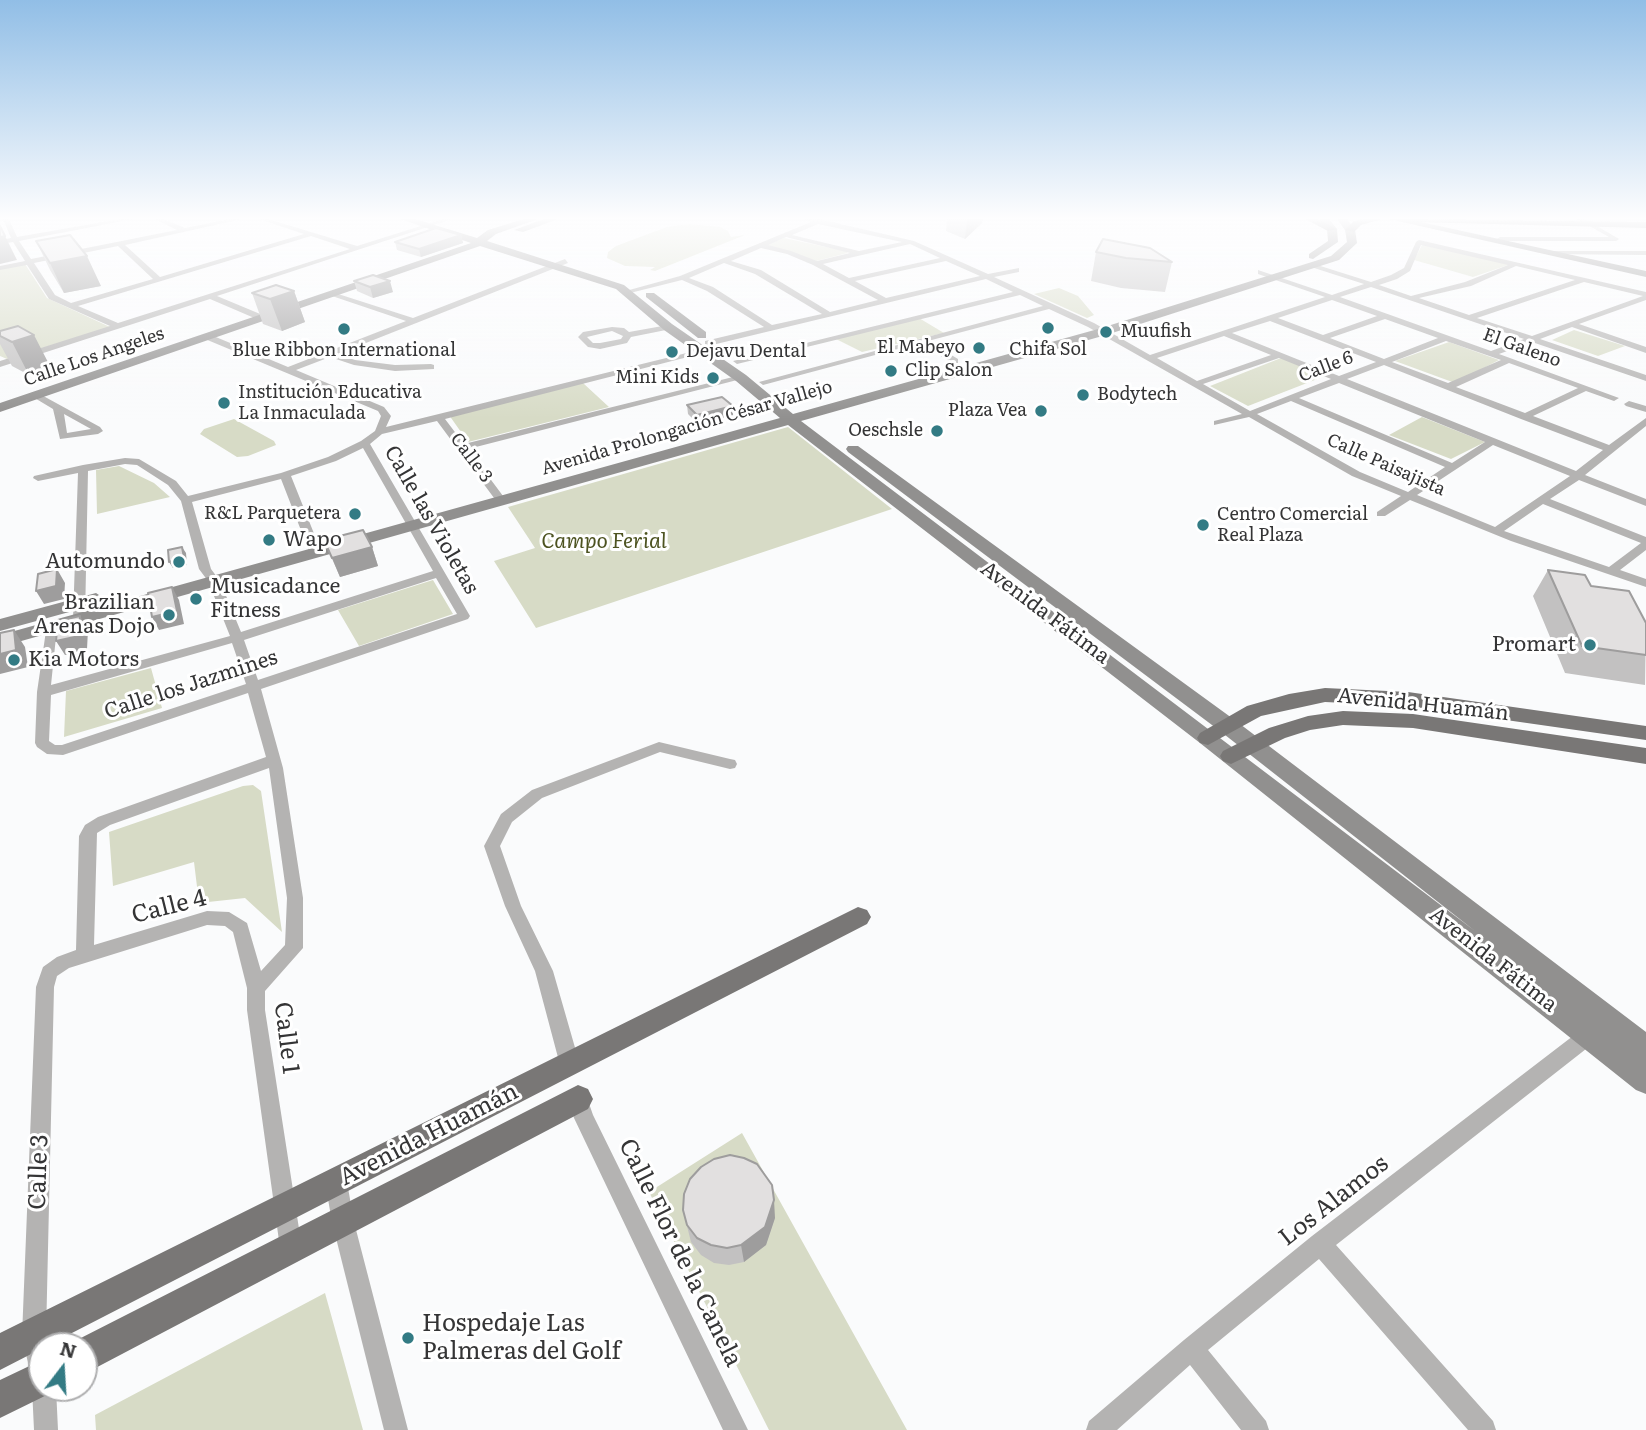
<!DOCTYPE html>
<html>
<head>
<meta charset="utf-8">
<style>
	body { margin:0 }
	#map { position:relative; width:1646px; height:1430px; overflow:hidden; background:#fafbfc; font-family:Literata,serif }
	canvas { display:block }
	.north { position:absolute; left:28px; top:1332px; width:70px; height:70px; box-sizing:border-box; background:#fff; border:2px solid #aeaeaf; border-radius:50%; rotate:17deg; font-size:19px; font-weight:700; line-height:28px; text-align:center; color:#353536 }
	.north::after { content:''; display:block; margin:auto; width:24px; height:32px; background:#337b84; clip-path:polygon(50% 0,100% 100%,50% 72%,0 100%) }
</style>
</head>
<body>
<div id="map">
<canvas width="1646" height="1430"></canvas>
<div class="north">N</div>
</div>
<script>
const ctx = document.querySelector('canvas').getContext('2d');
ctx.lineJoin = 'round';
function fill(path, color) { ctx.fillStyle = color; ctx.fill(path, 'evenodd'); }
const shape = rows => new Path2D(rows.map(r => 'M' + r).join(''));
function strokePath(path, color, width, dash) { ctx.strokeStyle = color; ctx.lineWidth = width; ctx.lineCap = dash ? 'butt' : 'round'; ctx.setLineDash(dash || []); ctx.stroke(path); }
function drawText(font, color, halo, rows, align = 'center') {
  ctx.font = font + ' Literata,serif'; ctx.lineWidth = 6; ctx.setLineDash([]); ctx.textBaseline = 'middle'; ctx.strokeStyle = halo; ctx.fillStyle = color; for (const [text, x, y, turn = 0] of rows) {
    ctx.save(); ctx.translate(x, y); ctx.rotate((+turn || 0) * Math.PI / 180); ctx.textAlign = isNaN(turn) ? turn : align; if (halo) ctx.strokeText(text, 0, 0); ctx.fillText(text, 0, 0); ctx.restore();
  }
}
const green = shape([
	[689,224,720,227,728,231,731,237,745,235,655,271,650,270,655,267,625,266,607,258,608,252,616,246,667,227],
	[784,238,845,251,848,253,816,261,766,245],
	[1422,245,1514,263,1473,277,1414,260],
	[25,264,47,298,110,327,7,359,0,356,0,269],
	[1059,288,1078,296,1094,315,1087,318,1034,294],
	[919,318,944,333,862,352,836,339],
	[1574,330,1625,346,1598,356,1552,340],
	[1449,342,1499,360,1455,383,1395,361],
	[1281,358,1325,376,1248,406,1210,386],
	[583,383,609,407,468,442,449,415],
	[1422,417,1485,442,1451,459,1389,435],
	[234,419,274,441,276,445,248,456,237,457,200,434,204,429],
	[788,427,892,509,536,628,494,561,535,548,508,507],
	[119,466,154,483,170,497,97,514,96,470],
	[433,580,453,614,359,646,338,610],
	[151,668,162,708,64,737,66,691],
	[253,785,261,791,282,932,245,898,199,903,194,862,113,886,109,832,243,786],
	[742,1133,907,1430,769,1430,649,1192],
	[325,1293,363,1430,96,1430,95,1415]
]);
const street = shape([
	[3,219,9,219,17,237,120,219,133,219,19,241,31,259,177,230,155,219,163,219,185,228,230,219,242,219,125,245,160,277,304,234,259,219,268,219,357,246,443,219,452,219,217,296,265,316,265,320,259,320,210,299,0,367,0,361,110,326,49,299,27,265,0,270,0,266,25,261,13,242,0,244,0,240,11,238,3,219],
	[311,236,350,249,118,323,78,306,311,236],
	[118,246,153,279,71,303,55,295,34,263,118,246],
	[803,219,819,219,914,241,988,274,1019,268,1019,272,994,277,1094,323,1150,355,1325,297,1258,274,1258,270,1332,295,1364,284,1311,267,1311,263,1371,282,1391,275,1404,268,1416,242,1419,240,1646,292,1646,300,1579,324,1646,347,1646,353,1572,327,1540,339,1646,375,1646,381,1532,342,1499,354,1619,398,1614,401,1586,391,1533,416,1609,445,1646,418,1646,426,1585,475,1646,499,1646,506,1579,480,1550,499,1646,537,1646,550,1620,570,1646,579,1646,587,1511,541,1410,500,1385,516,1377,516,1377,512,1401,496,1352,476,1249,417,1214,425,1214,421,1242,414,1088,327,1049,309,928,341,958,359,958,363,952,363,920,343,763,385,759,382,1043,306,1020,295,737,364,733,361,1013,292,986,279,708,346,705,345,705,341,764,327,707,291,682,280,626,294,622,292,680,276,811,222,803,219],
	[818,224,902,242,859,251,792,235,818,224],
	[786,237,850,253,817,261,791,251,768,245,786,237],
	[910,244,940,258,849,278,823,264,910,244],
	[1421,245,1508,265,1465,282,1411,296,1379,285,1397,279,1410,271,1421,245],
	[761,248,787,254,813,265,878,300,830,312,761,270,731,261,761,248],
	[946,261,980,276,886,298,855,281,946,261],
	[724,263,755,274,822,314,772,325,713,287,689,278,724,263],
	[1516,266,1575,280,1469,315,1419,298,1471,286,1516,266],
	[1584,282,1643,296,1532,336,1477,318,1584,282],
	[1371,287,1524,339,1491,351,1340,297,1371,287],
	[1332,300,1377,316,1323,335,1278,318,1332,300],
	[1385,319,1438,338,1384,359,1330,338,1385,319],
	[1270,321,1376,362,1339,376,1232,333,1270,321],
	[1224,336,1271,355,1197,381,1157,358,1224,336],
	[1446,341,1501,360,1448,383,1392,362,1446,341],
	[1279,358,1331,379,1250,411,1203,384,1279,358],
	[1509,363,1578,388,1525,413,1456,387,1509,363],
	[1384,365,1521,419,1603,450,1576,471,1347,379,1384,365],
	[1339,383,1485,442,1452,463,1299,398,1339,383],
	[1291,401,1445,467,1408,492,1360,472,1257,414,1291,401],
	[1493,445,1570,476,1495,527,1417,495,1493,445],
	[1543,504,1641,543,1609,567,1504,531,1543,504],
	[1577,219,1585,219,1619,239,1616,241,1500,241,1497,239,1500,237,1609,237,1577,219],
	[1550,251,1646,251,1646,255,1548,254,1550,251],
	[565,259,568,263,338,354,355,360,395,365,431,364,434,365,434,369,395,371,354,365,330,357,296,370,384,407,391,416,386,427,719,345,723,348,445,419,464,444,741,375,745,378,468,449,506,500,501,503,497,502,437,421,382,434,370,444,470,616,468,619,261,689,283,768,303,898,303,948,265,991,265,1010,302,1248,299,1256,291,1259,283,1256,280,1248,247,1010,247,988,233,932,225,926,207,925,69,968,57,976,54,987,46,1336,48,1346,42,1346,42,1388,56,1388,58,1430,34,1430,32,1388,35,1381,30,1372,22,1336,36,987,43,967,57,957,76,950,79,836,85,825,98,817,266,757,248,693,63,755,47,754,37,747,35,743,37,692,47,624,51,623,57,627,51,685,230,636,208,581,199,569,181,501,168,485,137,465,125,464,88,471,85,619,83,622,75,622,73,619,78,473,38,481,33,478,34,476,83,465,125,458,139,459,176,481,188,496,281,473,328,457,361,441,375,431,381,416,378,411,205,339,205,335,211,335,288,367,406,321,332,296,332,292,413,318,565,259],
	[363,448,433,571,241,632,220,581,211,569,192,502,281,479,309,551,311,553,319,553,321,551,291,476,336,461,363,448],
	[436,578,457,614,258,680,244,640,436,578],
	[232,643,246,684,62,745,55,745,49,741,51,695,232,643],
	[269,768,287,898,285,945,261,971,247,923,229,912,207,911,94,945,97,833,110,825,269,768],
	[668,325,671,325,671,329,631,337,627,343,600,349,588,347,578,337,583,332,612,327,624,328,629,332,668,325],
	[612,331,623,336,621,339,600,343,593,343,587,337,612,331],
	[36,392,100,427,103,431,98,434,60,439,53,409,33,397,33,393,36,392],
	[64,414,91,429,67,433,64,414],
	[1629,401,1646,406,1646,412,1626,406,1624,404,1629,401],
	[659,742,730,759,735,760,737,764,735,768,730,769,660,752,542,798,512,822,500,846,521,906,553,971,580,1065,577,1071,570,1074,563,1071,560,1065,535,971,505,906,484,846,501,814,532,790,659,742],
	[1593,1024,1600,1026,1602,1032,1600,1038,1336,1245,1493,1421,1496,1430,1468,1430,1319,1259,1208,1350,1266,1421,1269,1430,1241,1430,1190,1365,1117,1430,1086,1430,1089,1421,1184,1340,1312,1236,1586,1026,1593,1024],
	[578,1090,585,1092,593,1115,748,1430,723,1430,574,1118,568,1099,571,1092,578,1090],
	[336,1171,343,1175,347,1182,354,1222,408,1430,384,1430,332,1222,325,1182,329,1175,336,1171]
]);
const secondary = shape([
	[400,219,415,219,477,238,488,230,524,219,538,219,496,234,487,241,624,285,672,324,746,375,793,414,1098,329,1331,256,1347,242,1345,230,1337,219,1347,219,1355,230,1357,243,1339,260,1106,335,801,421,1475,931,1220,731,848,452,846,449,848,446,858,446,1236,721,1646,1032,1646,1094,1636,1090,1200,743,788,425,0,647,0,635,780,418,736,381,664,330,616,289,480,246,0,412,0,403,471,243,400,219],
	[544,219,558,219,523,232,514,230,544,219],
	[1319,219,1329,219,1337,229,1338,242,1313,259,1309,258,1309,254,1328,241,1327,229,1319,219],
	[1389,219,1407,219,1646,271,1646,277,1389,219],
	[646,293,654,293,706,332,706,338,698,338,646,297,646,293],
	[96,593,105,599,102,603,0,631,0,619,96,593]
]);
const primary = shape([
	[1305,219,1318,219,1337,229,1328,231,1305,219],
	[1364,219,1382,219,1361,225,1354,232,1345,230,1354,221,1364,219],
	[1408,219,1646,222,1646,228,1413,222,1408,219],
	[1325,688,1408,692,1646,726,1646,740,1408,706,1325,702,1261,716,1208,745,1200,743,1197,738,1200,733,1247,706,1289,694,1325,688],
	[1343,711,1413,714,1646,748,1646,764,1413,728,1343,725,1310,730,1285,738,1231,764,1223,761,1220,756,1223,751,1269,728,1308,716,1343,711],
	[858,907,867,910,871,917,867,924,0,1370,0,1333,858,907],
	[578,1085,588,1089,593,1099,588,1109,84,1374,84,1346,70,1346,71,1343,578,1085],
	[42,1360,42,1388,56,1388,55,1391,0,1418,0,1380,42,1360]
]);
const wall = shape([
	[947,219,983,219,982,223,965,239,946,231],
	[461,235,463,243,421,257,397,250,395,242],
	[36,241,101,286,64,293,50,270],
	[1096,252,1172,262,1165,292,1121,288,1091,281],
	[354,281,393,292,373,298,357,291],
	[294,291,305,322,282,331,263,324,252,293],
	[0,331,51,368,29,375,12,366,0,344],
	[687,405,733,415,698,424,688,414],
	[324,540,372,547,378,566,340,577],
	[1548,570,1591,586,1646,623,1645,685,1565,673,1533,596],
	[683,1210,775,1218,766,1245,744,1262,729,1265,714,1263,701,1255,691,1242]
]);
const shadedWall = shape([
	[967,219,983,219,982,223,965,239],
	[461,235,463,243,421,257,419,249],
	[5,236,17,260,0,264,0,237],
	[87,256,101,286,64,293,50,263],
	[390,281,393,292,373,298,370,287],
	[294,291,305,322,282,331,270,299],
	[34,335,51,368,29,375,12,342],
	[733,406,733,415,698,424,697,415],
	[182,547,186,553,187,565,173,568,169,562],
	[372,547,378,566,340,577,332,558],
	[57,569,65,583,64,599,44,604,36,591],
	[172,587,179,600,184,624,159,630,152,617],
	[80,616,88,630,87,649,65,655,56,641],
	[14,630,25,647,28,667,0,674,0,654],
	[774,1200,775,1218,766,1245,744,1262,741,1245]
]);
const building = shape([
	[0,226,5,236,0,237,0,226],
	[436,228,461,235,419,249,395,242,436,228],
	[70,235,87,256,50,263,36,241,70,235],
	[1103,239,1150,248,1172,262,1126,258,1096,252,1103,239],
	[373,275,390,281,370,287,354,281,373,275],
	[276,285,294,291,270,299,252,293,276,285],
	[18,326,34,335,12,342,0,336,0,331,18,326],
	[722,397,733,406,697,415,687,405,722,397],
	[363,530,372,547,332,558,324,540,363,530],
	[182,547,184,558,169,562,168,550,182,547],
	[57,569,56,586,36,591,38,574,57,569],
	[1548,570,1585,575,1591,586,1629,591,1646,623,1646,655,1582,646,1548,570],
	[172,587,177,611,152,617,148,593,172,587],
	[80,616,79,636,56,641,58,621,80,616],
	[14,630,16,650,0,654,0,633,14,630],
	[730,1155,744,1158,757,1164,772,1185,774,1200,765,1227,741,1245,727,1248,711,1245,697,1238,687,1225,683,1210,684,1194,690,1179,701,1167,714,1159,730,1155]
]);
const markers = [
	[1048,328,7,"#337b84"],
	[344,329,7,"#337b84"],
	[1106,332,7,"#337b84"],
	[979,348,7,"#337b84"],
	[672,352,7,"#337b84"],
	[891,371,7,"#337b84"],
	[713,378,7,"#337b84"],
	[1083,395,7,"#337b84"],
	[224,403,7,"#337b84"],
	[1041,411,7,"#337b84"],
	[937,431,7,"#337b84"],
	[355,514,7,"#337b84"],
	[1203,525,7,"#337b84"],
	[269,540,7,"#337b84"],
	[179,562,7,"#337b84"],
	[196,599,7,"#337b84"],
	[169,615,7,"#337b84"],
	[1590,645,7,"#337b84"],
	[14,660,7,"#337b84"],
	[408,1338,7,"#337b84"]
];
const farPoinames = [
	["Muufish",1120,332],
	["El Mabeyo",965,348,"right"],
	["Chifa Sol",1048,350,"center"],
	["Blue Ribbon International",344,351,"center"],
	["Dejavu Dental",686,352],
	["Clip Salon",905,371],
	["Mini Kids",699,378,"right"],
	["Institución Educativa",238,393],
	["La Inmaculada",238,414],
	["Bodytech",1097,395],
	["Plaza Vea",1027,411,"right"],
	["Oeschsle",923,431,"right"],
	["R&L Parquetera",341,514,"right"],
	["Centro Comercial",1217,515],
	["Real Plaza",1217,536]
];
const farStreetnames = [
	["El Galeno",1522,348,20],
	["Calle Los Angeles",94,357,-19],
	["Calle 6",1326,367,-21],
	["Avenida Prolongación César Vallejo",687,428,-16],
	["Calle 3",471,458,53],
	["Calle Paisajista",1386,465,24]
];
const streetNames = [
	["Calle las Violetas",431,520,60],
	["Avenida Fátima",1045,613,37],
	["Calle los Jazmines",191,685,-18],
	["Avenida Huamán",1423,705,6],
	["Avenida Fátima",1493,960,38]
];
const poiNames = [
	["Wapo",283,540],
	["Automundo",165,562,"right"],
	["Musicadance",210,587],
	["Fitness",210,611],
	["Brazilian",155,603,"right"],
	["Arenas Dojo",155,627,"right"],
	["Promart",1576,645,"right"],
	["Kia Motors",28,660]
];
const parkNames = [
	["Campo Ferial",604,542]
];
const nearStreetnames = [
	["Calle 4",169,907,-14],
	["Calle 1",286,1038,83],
	["Avenida Huamán",429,1135,-27],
	["Calle 3",39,1172,-88],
	["Los Alamos",1334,1201,-38],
	["Calle Flor de la Canela",680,1253,64]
];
const nearPoinames = [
	["Hospedaje Las",422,1324],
	["Palmeras del Golf",422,1352]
];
fill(green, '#d7dbc6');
fill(street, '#b4b3b2');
fill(secondary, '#91908f');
fill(primary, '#797776');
fill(wall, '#c2c1c1');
fill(shadedWall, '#9e9d9d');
fill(building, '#e2e0e0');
strokePath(building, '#9e9d9d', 2);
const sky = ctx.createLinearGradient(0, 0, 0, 419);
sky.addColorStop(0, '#91bee6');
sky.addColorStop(0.52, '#fdfdfe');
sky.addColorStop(1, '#fdfdfe00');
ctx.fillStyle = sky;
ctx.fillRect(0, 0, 1646, 419);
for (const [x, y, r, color] of markers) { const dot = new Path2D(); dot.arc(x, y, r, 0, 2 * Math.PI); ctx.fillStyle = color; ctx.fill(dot); strokePath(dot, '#fff', 2.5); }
drawText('18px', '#353536', '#fff', farPoinames, 'left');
drawText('18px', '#353536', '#fff', farStreetnames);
drawText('21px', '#353536', '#fff', streetNames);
drawText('21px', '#353536', '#fff', poiNames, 'left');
drawText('italic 21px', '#4d5321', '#fff', parkNames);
drawText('24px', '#353536', '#fff', nearStreetnames);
drawText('24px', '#353536', '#fff', nearPoinames, 'left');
</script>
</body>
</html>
